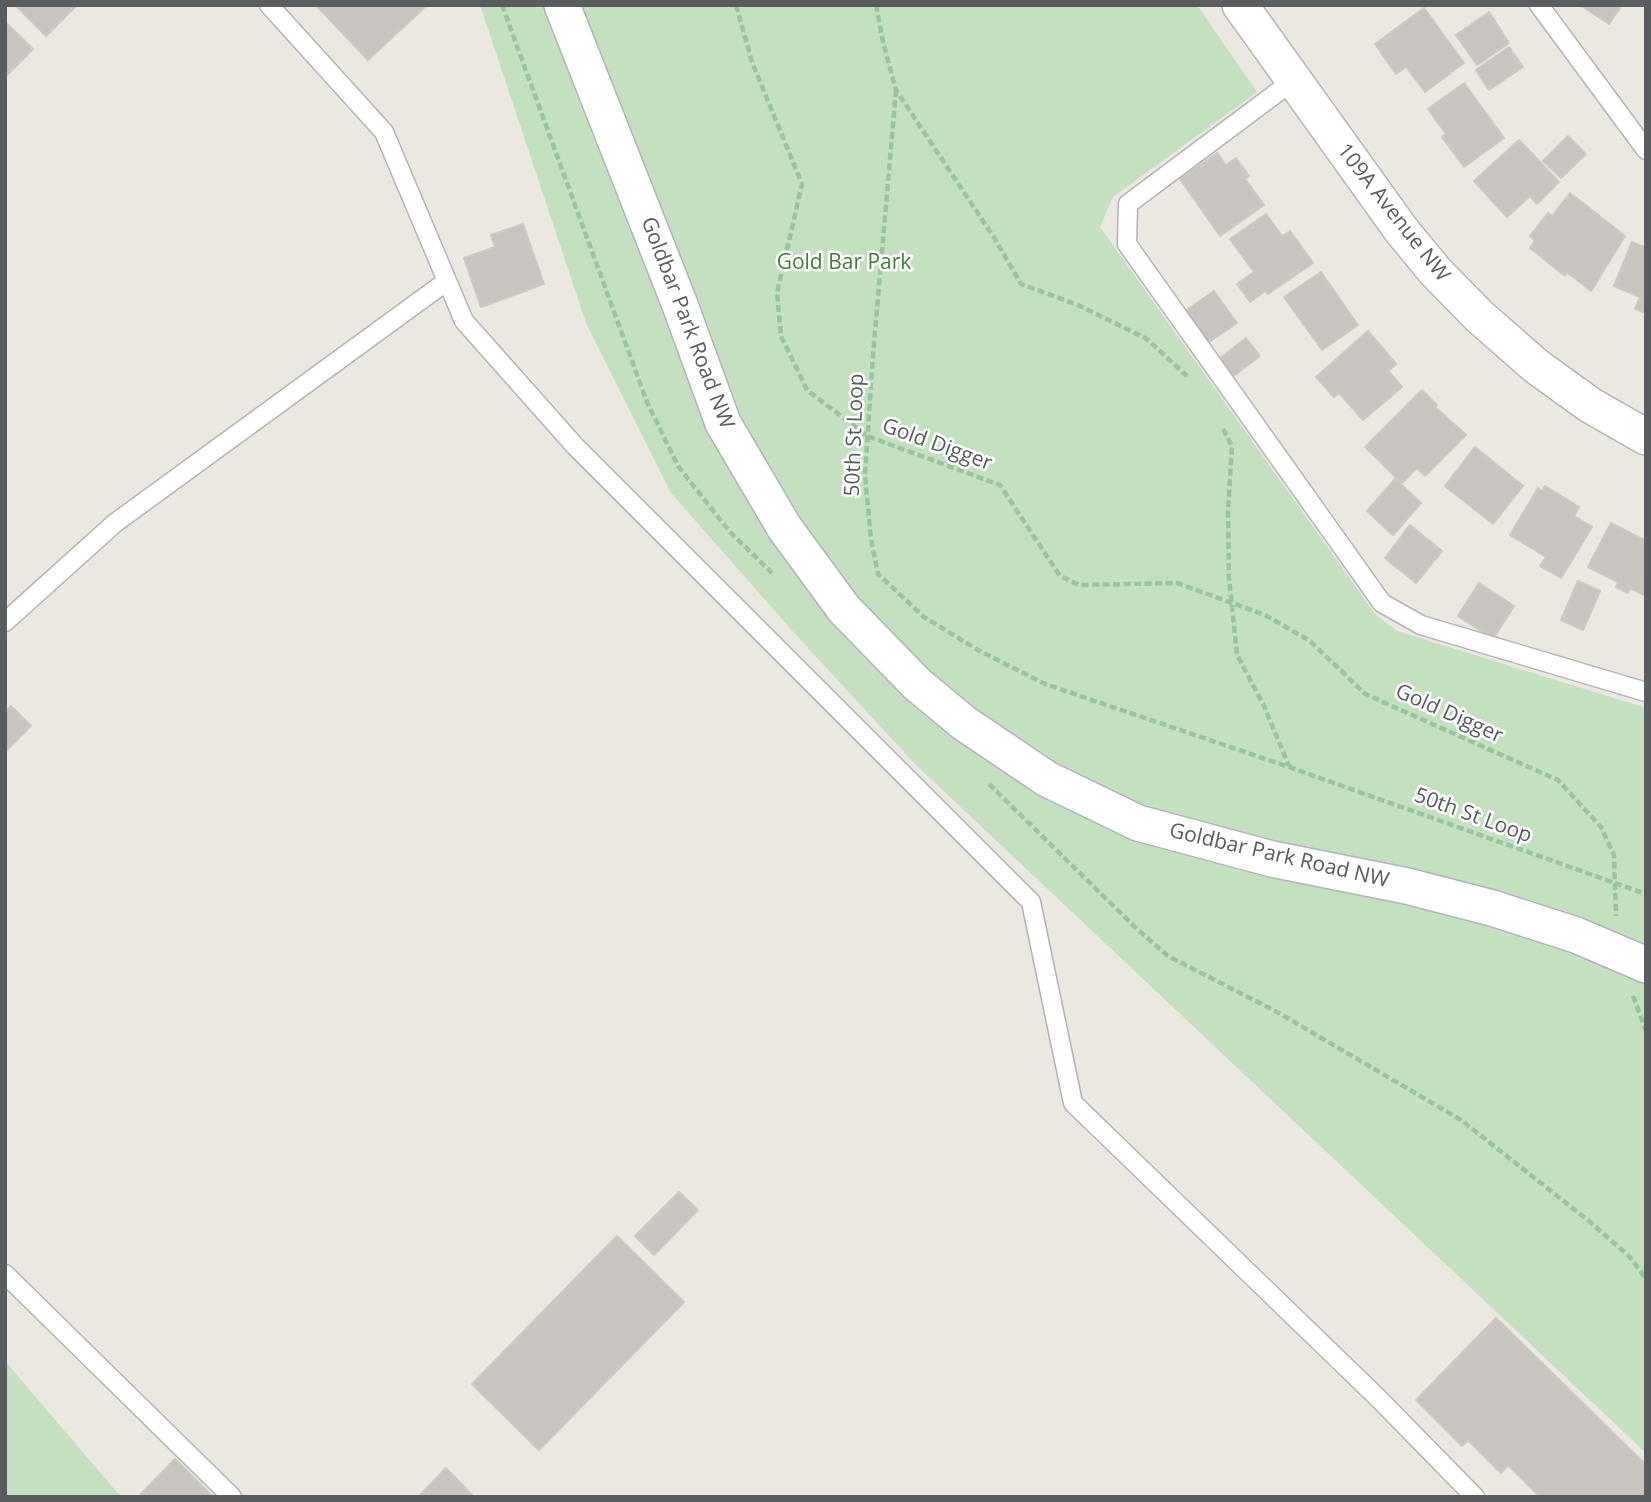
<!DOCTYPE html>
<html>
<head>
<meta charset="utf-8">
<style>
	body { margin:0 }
	#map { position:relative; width:1651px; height:1502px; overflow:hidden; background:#ebe7e1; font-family:"Open Sans",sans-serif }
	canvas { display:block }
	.frame { position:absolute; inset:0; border:7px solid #595d60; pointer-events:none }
</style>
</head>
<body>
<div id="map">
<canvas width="1651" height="1502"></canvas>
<div class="frame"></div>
</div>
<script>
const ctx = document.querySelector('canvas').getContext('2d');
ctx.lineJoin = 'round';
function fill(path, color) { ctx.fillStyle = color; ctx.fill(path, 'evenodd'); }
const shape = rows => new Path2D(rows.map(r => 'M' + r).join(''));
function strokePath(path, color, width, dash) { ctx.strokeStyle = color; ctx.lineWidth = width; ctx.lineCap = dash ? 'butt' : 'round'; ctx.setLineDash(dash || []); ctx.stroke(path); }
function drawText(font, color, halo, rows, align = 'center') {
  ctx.font = font + ' "Open Sans",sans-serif'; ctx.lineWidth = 5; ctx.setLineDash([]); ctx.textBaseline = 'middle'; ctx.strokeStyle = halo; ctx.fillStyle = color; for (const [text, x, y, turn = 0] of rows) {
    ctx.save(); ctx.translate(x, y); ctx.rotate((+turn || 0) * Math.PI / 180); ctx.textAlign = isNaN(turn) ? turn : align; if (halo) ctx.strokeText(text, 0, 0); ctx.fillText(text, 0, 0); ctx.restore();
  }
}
const green = shape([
	[480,5,1197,5,1257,92,1113,197,1100,227,1375,614,1397,631,1646,708,1646,1453,915,764,797,636,671,493,586,323],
	[5,1361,121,1497,5,1497]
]);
const building = shape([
	[15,5,77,5,46,36,15,5],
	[316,5,427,5,368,60,316,5],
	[1580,5,1622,5,1609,24,1580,5],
	[1424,8,1464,63,1425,92,1406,67,1396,74,1375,44,1424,8],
	[1489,12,1509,43,1477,65,1456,35,1489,12],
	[5,22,33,49,5,77,5,22],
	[1509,47,1523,67,1489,90,1476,70,1509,47],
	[1464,83,1504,138,1464,167,1442,137,1446,134,1428,109,1464,83],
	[1568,136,1586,154,1561,178,1543,161,1568,136],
	[1519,140,1559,182,1537,204,1530,196,1507,217,1474,181,1519,140],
	[1217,153,1226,165,1236,158,1249,176,1245,179,1264,205,1220,236,1180,179,1217,153],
	[1570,193,1625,236,1591,291,1567,272,1565,276,1530,248,1535,241,1530,236,1548,213,1552,216,1570,193],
	[1266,214,1282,236,1290,231,1313,263,1268,294,1265,291,1250,302,1237,284,1254,272,1230,239,1266,214],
	[523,224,544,284,481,307,464,258,495,247,491,235,523,224],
	[1632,242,1646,248,1646,313,1635,309,1640,297,1614,286,1632,242],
	[1321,272,1358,325,1322,350,1284,297,1321,272],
	[1214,291,1237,323,1206,344,1184,312,1214,291],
	[1368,331,1396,364,1388,371,1402,387,1363,420,1339,393,1334,397,1316,377,1368,331],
	[1246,338,1260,356,1232,377,1219,359,1246,338],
	[1422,390,1437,405,1435,407,1466,435,1425,476,1417,468,1402,483,1365,447,1422,390],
	[1475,447,1523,486,1493,524,1445,486,1475,447],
	[1395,479,1421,503,1393,535,1367,511,1395,479],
	[1545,486,1579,507,1574,516,1592,527,1561,578,1540,566,1546,557,1510,535,1538,488,1542,491,1545,486],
	[1611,523,1646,541,1644,595,1630,588,1628,593,1616,587,1618,582,1588,567,1611,523],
	[1410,525,1442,551,1416,583,1385,558,1410,525],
	[1578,581,1600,591,1583,630,1561,620,1578,581],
	[1479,583,1514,606,1493,639,1458,616,1479,583],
	[11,706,31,726,5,752,5,708,7,710,11,706],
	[679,1192,698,1210,654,1255,635,1236,679,1192],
	[617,1236,684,1302,539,1450,472,1384,617,1236],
	[1496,1318,1646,1465,1645,1497,1540,1497,1508,1465,1501,1473,1468,1440,1462,1446,1416,1400,1496,1318],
	[175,1459,213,1497,138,1497,175,1459],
	[446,1468,474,1497,418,1497,446,1468]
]);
const path = shape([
	[502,5,647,402,678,466,730,532,772,573],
	[736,5,752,62,802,184,777,293,781,336,807,390,867,436,1000,485,1060,576,1079,585,1177,583,1265,615,1310,641,1365,694,1558,780,1601,827,1614,855,1616,916],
	[876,5,883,42,896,90,995,239,1021,284,1078,305,1147,339,1187,376],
	[896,90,873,355,865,475,871,539,878,574,924,617,978,650,1045,684,1289,767,1646,894],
	[1223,429,1232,446,1228,511,1229,578,1237,655,1264,706,1289,766],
	[989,784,1138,930,1168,956,1279,1013,1461,1120,1589,1221,1630,1257,1646,1279],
	[1633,996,1646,1031]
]);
const lane = shape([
	[269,5,384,132,464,321,575,446,1031,902,1073,1103,1378,1398,1475,1497],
	[1539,5,1646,150],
	[1294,80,1128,204,1127,244,1382,603,1421,625,1646,692],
	[5,622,115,523,447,281],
	[5,1274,232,1497]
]);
const street = shape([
	[562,5,680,305,723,423,784,527,844,609,917,684,964,723,1047,779,1138,823,1272,859,1407,886,1492,908,1576,935,1646,965],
	[1240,5,1402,231,1435,271,1479,316,1536,366,1590,405,1646,437]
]);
const streetNames = [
	["109A Avenue NW",1393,213,52],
	["Goldbar Park Road NW",687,323,69],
	["50th St Loop",855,435,-88],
	["Gold Digger",937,445,20],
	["Gold Digger",1449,714,24],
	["50th St Loop",1473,816,20],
	["Goldbar Park Road NW",1279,856,13]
];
const parkNames = [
	["Gold Bar Park",844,263]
];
fill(green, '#c4e0c0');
fill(building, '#c8c4bf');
strokePath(building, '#cec8c0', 2);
strokePath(lane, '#b1b4b7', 21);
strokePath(street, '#b1b4b7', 38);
strokePath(path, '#9bc2a1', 4.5, [7, 3.5]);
strokePath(lane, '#fff', 18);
strokePath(street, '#fff', 35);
drawText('21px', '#595d60', '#fff', streetNames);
drawText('21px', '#427c3d', '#fff', parkNames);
</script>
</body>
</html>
